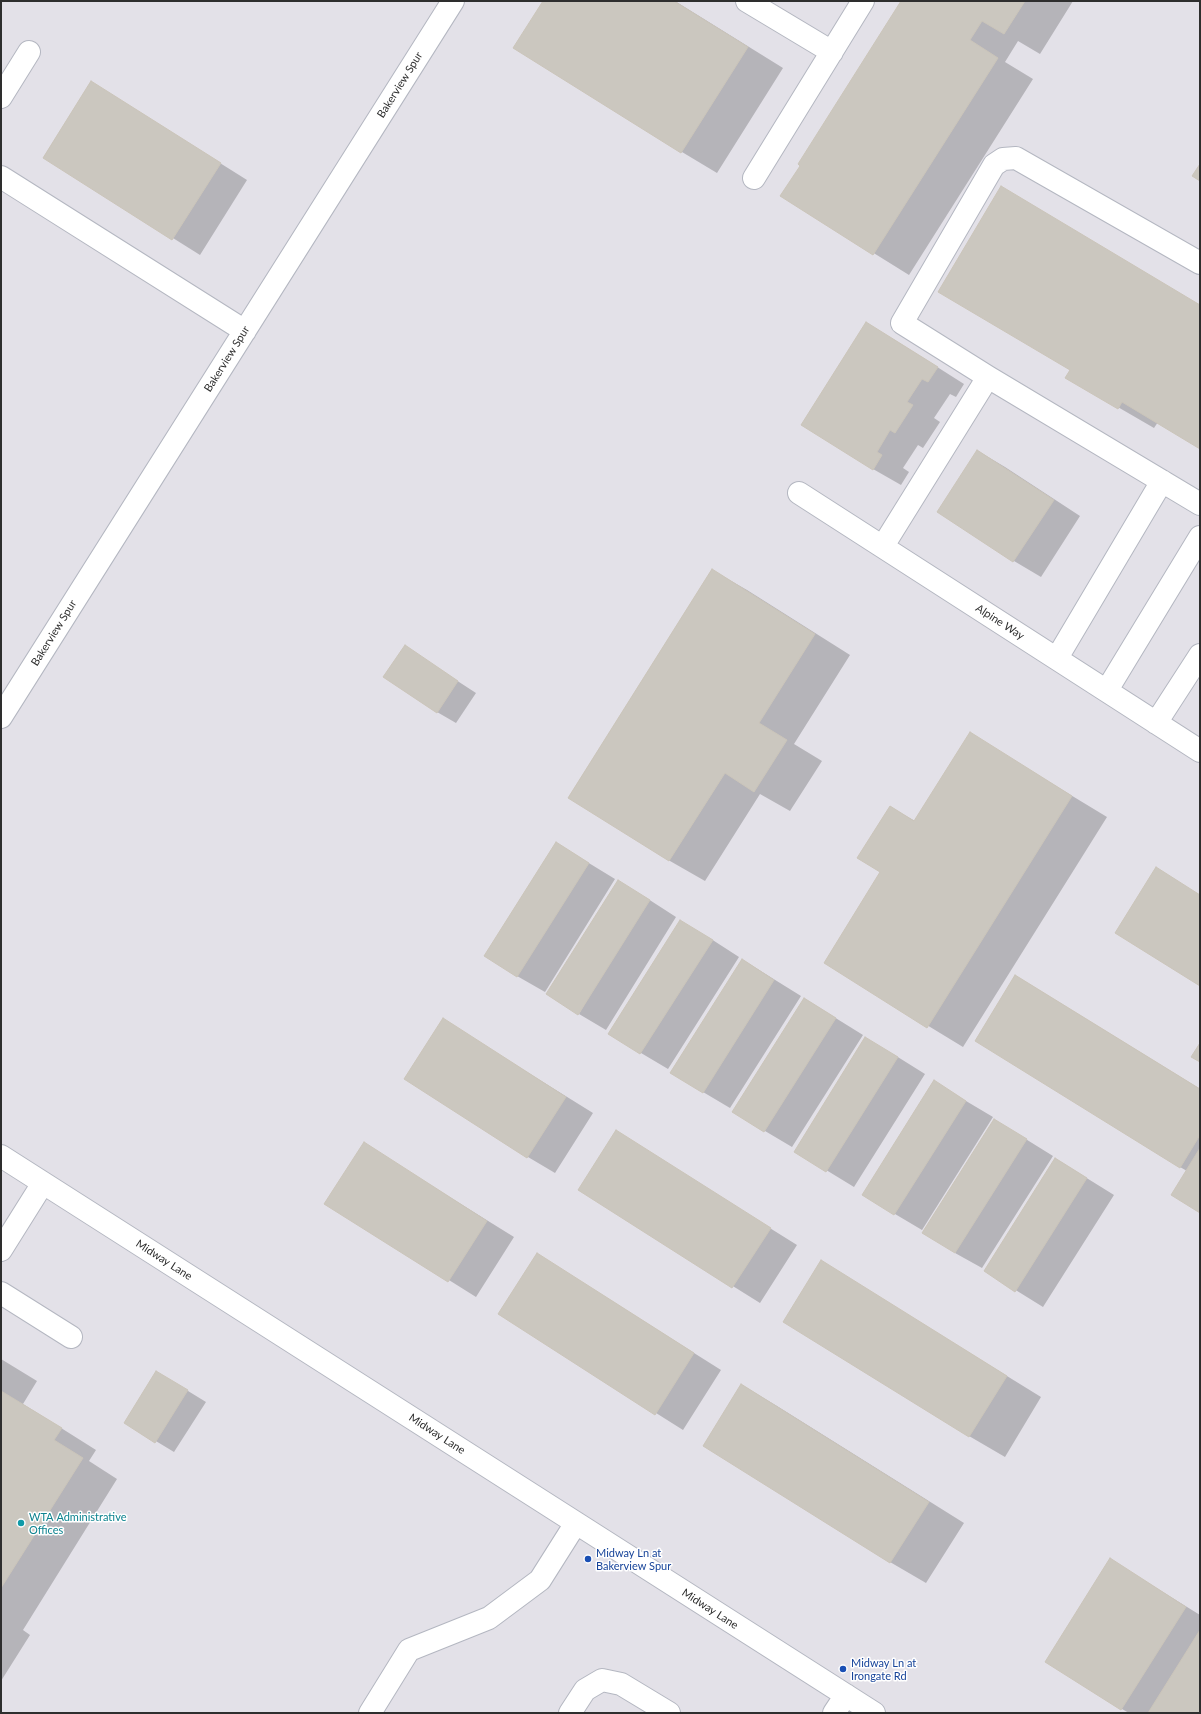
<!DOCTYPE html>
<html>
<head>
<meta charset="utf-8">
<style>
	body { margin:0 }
	#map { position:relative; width:1201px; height:1714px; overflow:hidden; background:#efe9e1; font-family:Lato,sans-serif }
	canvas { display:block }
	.frame { position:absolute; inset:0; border:2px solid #2e2e2e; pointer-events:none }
</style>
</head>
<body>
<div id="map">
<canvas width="1201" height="1714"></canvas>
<div class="frame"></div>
</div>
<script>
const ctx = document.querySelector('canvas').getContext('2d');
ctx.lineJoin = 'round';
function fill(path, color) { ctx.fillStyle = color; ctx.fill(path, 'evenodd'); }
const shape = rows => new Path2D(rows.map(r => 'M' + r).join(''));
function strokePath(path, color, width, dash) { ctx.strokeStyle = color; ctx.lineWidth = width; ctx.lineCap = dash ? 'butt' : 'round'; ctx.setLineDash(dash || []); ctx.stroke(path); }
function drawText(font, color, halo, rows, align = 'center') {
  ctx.font = font + ' Lato,sans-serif'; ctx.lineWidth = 3; ctx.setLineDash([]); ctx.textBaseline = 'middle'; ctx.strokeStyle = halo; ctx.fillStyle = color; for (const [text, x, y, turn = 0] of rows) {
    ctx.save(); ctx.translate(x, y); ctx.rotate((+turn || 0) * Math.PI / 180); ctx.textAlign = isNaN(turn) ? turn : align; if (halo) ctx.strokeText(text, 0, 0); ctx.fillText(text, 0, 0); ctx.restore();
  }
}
const industrial = shape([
	[1,1,1200,1,1200,1713,1,1713]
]);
const shadow = shape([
	[544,1,675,1,783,68,717,173,682,152,515,47],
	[902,1,1073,1,1040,54,1018,41,1005,62,1033,79,909,275,782,196],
	[91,82,247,180,200,255,44,157],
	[1200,305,1200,447,1158,422,1154,428,1066,377],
	[893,339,964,384,956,397,950,394,934,418,940,422,923,448,918,445,903,468,909,472,901,485,873,469],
	[978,451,1005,467,1080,516,1041,577,1014,561,938,512],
	[712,570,747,590,850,655,794,744,822,761,790,811,760,794,705,881,670,861,569,797],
	[405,647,476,693,456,723,437,712],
	[970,734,1107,817,963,1047,825,963,881,872,890,807,915,821],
	[556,843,615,879,545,992,517,976],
	[645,897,676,917,606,1030,579,1014],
	[708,937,739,957,668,1069,609,1034],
	[743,960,801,996,730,1108,703,1092],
	[1016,976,1200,1089,1200,1212,1187,1171,1180,1167],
	[805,999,863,1035,792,1147,733,1112],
	[443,1020,593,1113,555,1173,528,1157],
	[893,1054,925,1074,854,1187,795,1151],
	[934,1082,993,1117,922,1230,863,1195],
	[995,1120,1053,1156,982,1268,955,1253],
	[616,1132,797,1245,760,1303,579,1190],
	[364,1144,514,1237,476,1297,326,1203],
	[1056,1159,1114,1195,1043,1307,985,1271],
	[537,1254,721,1370,683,1430,499,1314],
	[822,1262,1041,1397,1005,1457,969,1436],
	[1,1359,37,1381,23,1404,96,1450,89,1461,117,1479,23,1630,30,1635,1,1681],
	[175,1383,206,1402,174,1452,126,1423],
	[742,1385,777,1406,964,1523,926,1583,890,1562,704,1445],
	[1111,1560,1200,1615,1200,1713,1129,1713,1122,1709]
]);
const building = shape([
	[543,1,674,1,748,47,681,153,513,48,543,1],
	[901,1,1025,1,1004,34,982,21,970,40,998,58,873,255,780,196,800,166,798,164,901,1],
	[91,81,221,163,172,240,43,158,91,81],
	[1200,164,1200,181,1192,176,1200,164],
	[1001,186,1200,305,1200,449,1122,402,1118,409,1065,378,1070,370,938,292,1001,186],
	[866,322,938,367,928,382,922,379,907,402,913,405,895,433,890,430,877,452,882,455,873,470,801,425,866,322],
	[977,450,1054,500,1013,562,937,512,977,450],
	[712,569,815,634,759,723,787,740,754,792,725,773,669,861,568,798,712,569],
	[405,645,458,681,437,713,383,677,405,645],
	[970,732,1072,796,927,1028,824,963,880,872,857,858,890,806,914,821,970,732],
	[556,842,589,863,517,977,484,956,556,842],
	[1156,867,1200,895,1200,986,1115,933,1156,867],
	[618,880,650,900,578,1015,546,994,618,880],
	[680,920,713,940,640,1054,608,1034,680,920],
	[742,959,774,980,703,1093,670,1073,742,959],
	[1015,975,1200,1089,1200,1135,1180,1168,975,1041,1015,975],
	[804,998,836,1018,764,1132,732,1112,804,998],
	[443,1018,566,1097,527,1158,404,1079,443,1018],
	[865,1037,898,1057,826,1172,794,1152,865,1037],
	[1200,1043,1200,1062,1191,1057,1200,1043],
	[934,1080,966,1101,894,1215,862,1195,934,1080],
	[994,1119,1027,1139,955,1253,922,1233,994,1119],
	[616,1130,771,1228,732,1288,578,1190,616,1130],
	[364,1142,487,1221,448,1282,324,1204,364,1142],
	[1200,1148,1200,1213,1171,1195,1200,1148],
	[1055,1158,1087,1178,1015,1292,984,1271,1055,1158],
	[537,1253,694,1353,655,1415,498,1314,537,1253],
	[821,1260,1007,1376,969,1437,783,1322,821,1260],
	[156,1371,188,1390,155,1443,124,1423,156,1371],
	[741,1384,929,1502,890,1563,703,1446,741,1384],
	[1,1391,62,1428,54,1440,83,1458,1,1588,1,1391],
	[1110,1558,1186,1607,1121,1710,1045,1662,1110,1558],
	[1200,1630,1200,1713,1148,1713,1200,1630]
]);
const minor = shape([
	[747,1,832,52],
	[1,97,29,52],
	[1,177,245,331],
	[754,178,863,1],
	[1200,263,1016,158,1003,159,994,165,902,323,988,377,1200,504],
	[799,493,1200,751],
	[883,546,988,377],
	[1057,658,1162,481],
	[1107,690,1200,537],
	[1,717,453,1],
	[1156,723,1200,655],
	[1,1156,874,1713],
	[1,1250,43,1183],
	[1,1293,71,1337],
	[370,1713,409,1650,489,1618,540,1580,576,1523],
	[570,1713,585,1690,602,1680,621,1684,669,1713],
	[834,1713,846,1695]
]);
const markers = [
	[21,1523,4,"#0f9aa8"],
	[588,1559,4,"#1a4fb4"],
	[843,1669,4,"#1a4fb4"]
];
const streetNames = [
	["Bakerview Spur",400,85,-58],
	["Bakerview Spur",227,359,-58],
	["Alpine Way",1000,622,33],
	["Bakerview Spur",54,633,-58],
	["Midway Lane",164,1260,33],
	["Midway Lane",437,1434,33],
	["Midway Lane",710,1609,33]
];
const cultureNames = [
	["WTA Administrative",29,1517],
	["Offices",29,1530]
];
const transitNames = [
	["Midway Ln at",596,1553],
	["Bakerview Spur",596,1566],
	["Midway Ln at",851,1663],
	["Irongate Rd",851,1676]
];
fill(industrial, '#e3e1e8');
fill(shadow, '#0003');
fill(building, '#cbc7bf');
strokePath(building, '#cbc5ba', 1);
strokePath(minor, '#b4b7c1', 24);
strokePath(minor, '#fff', 22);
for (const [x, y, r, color] of markers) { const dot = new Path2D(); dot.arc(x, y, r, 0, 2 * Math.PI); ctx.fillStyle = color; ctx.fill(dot); strokePath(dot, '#fff', 1.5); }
drawText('11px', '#2e2e2e', '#fff', streetNames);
drawText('11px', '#0d838f', '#fff', cultureNames, 'left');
drawText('11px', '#164399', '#fff', transitNames, 'left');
</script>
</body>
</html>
